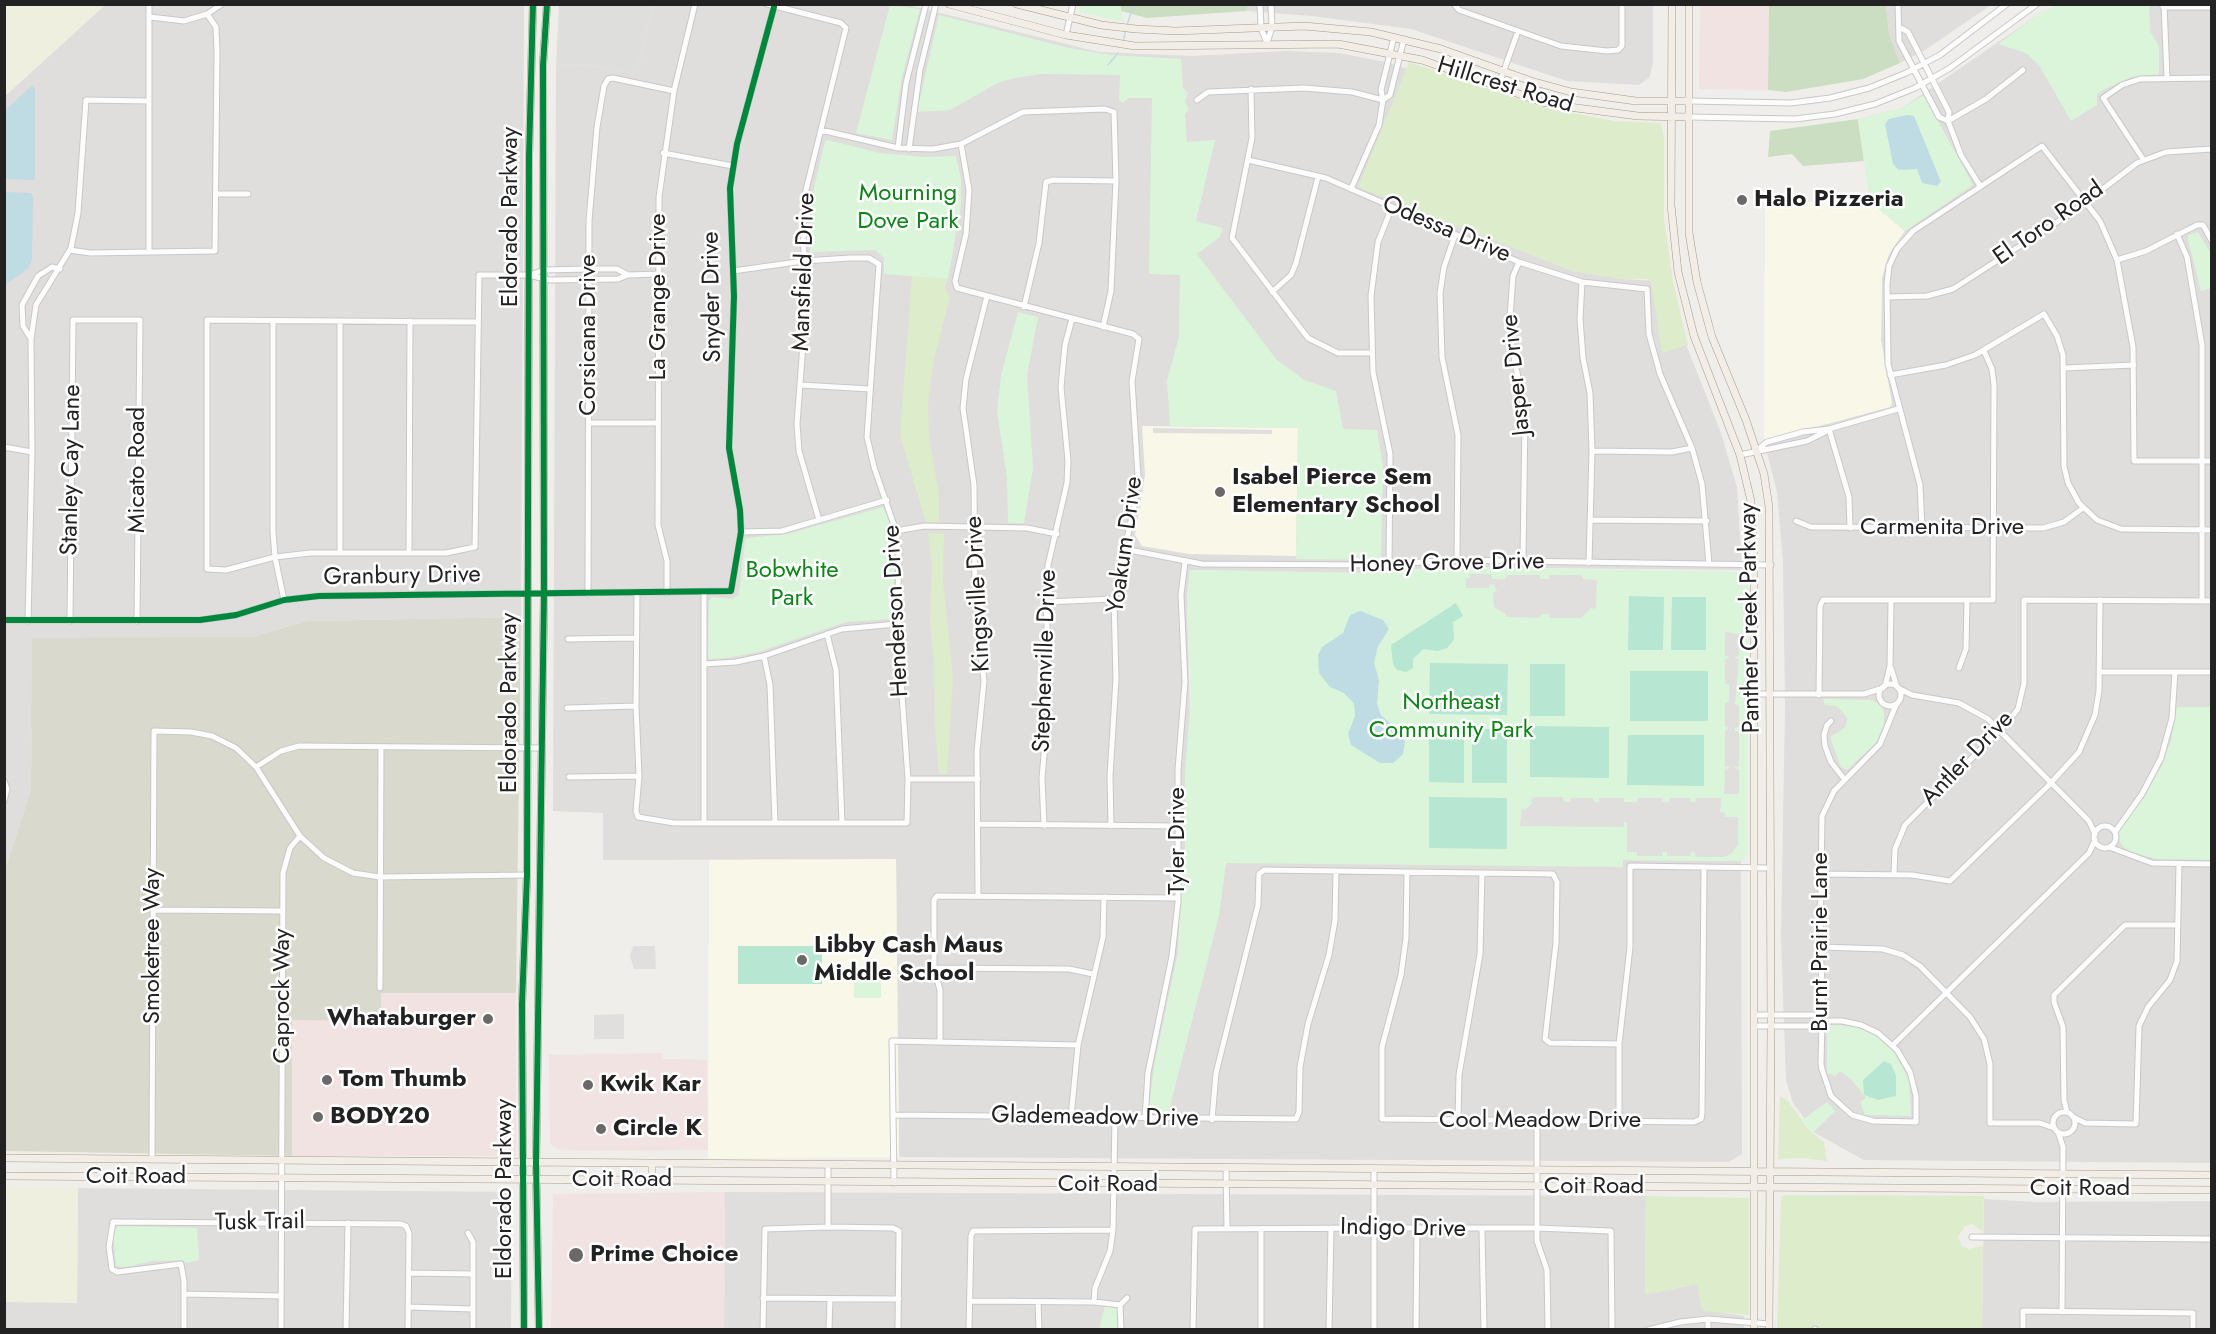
<!DOCTYPE html>
<html>
<head>
<meta charset="utf-8">
<style>
	body { margin:0 }
	#map { position:relative; width:2216px; height:1334px; overflow:hidden; background:#f0eeeb; font-family:Jost,sans-serif }
	canvas { display:block }
	.frame { position:absolute; inset:0; border:6px solid #222; pointer-events:none }
</style>
</head>
<body>
<div id="map">
<canvas width="2216" height="1334"></canvas>
<div class="frame"></div>
</div>
<script>
const ctx = document.querySelector('canvas').getContext('2d');
ctx.lineJoin = 'round';
function fill(path, color) { ctx.fillStyle = color; ctx.fill(path, 'evenodd'); }
const shape = rows => new Path2D(rows.map(r => 'M' + r).join(''));
function strokePath(path, color, width, dash) { ctx.strokeStyle = color; ctx.lineWidth = width; ctx.lineCap = dash ? 'butt' : 'round'; ctx.setLineDash(dash || []); ctx.stroke(path); }
function drawText(font, color, halo, rows, align = 'center') {
  ctx.font = font + ' Jost,sans-serif'; ctx.lineWidth = 5; ctx.setLineDash([]); ctx.textBaseline = 'middle'; ctx.strokeStyle = halo; ctx.fillStyle = color; for (const [text, x, y, turn = 0] of rows) {
    ctx.save(); ctx.translate(x, y); ctx.rotate((+turn || 0) * Math.PI / 180); ctx.textAlign = isNaN(turn) ? turn : align; if (halo) ctx.strokeText(text, 0, 0); ctx.fillText(text, 0, 0); ctx.restore();
  }
}
const residential = shape([
	[1248,4,1653,5,1653,64,1649,78,1639,85,1567,81,1411,29,1312,16,1246,11],
	[105,5,524,5,521,617,308,621,251,637,31,728,31,789,5,870,5,96],
	[653,5,908,5,1099,52,1192,56,1285,51,1339,53,1385,62,1408,69,1359,187,1573,271,1623,279,1673,282,1687,347,1721,433,1737,487,1742,570,1442,567,1369,573,1190,570,1187,599,1190,717,1623,867,1623,860,1741,861,1742,1154,1729,1162,899,1157,896,859,603,860,603,813,553,811,556,66,584,64,636,74],
	[1886,5,1991,5,1925,50,1900,63,1889,34],
	[2061,5,2211,5,2211,1163,1864,1160,1815,1133,1793,1103,1786,1080,1781,936,1785,707,1783,563,1777,492,1764,441,1889,407,1881,340,1882,278,1883,266,1899,237,1858,119,1902,108,2042,12],
	[78,1188,512,1192,511,1329,5,1330,5,1302,77,1302],
	[725,1192,1646,1196,1645,1294,1698,1284,1724,1313,1744,1316,1744,1330,724,1330],
	[1984,1199,2037,1202,2211,1201,2211,1329,1982,1330]
]);
const commercial = shape([
	[1700,5,1769,5,1768,90,1699,89],
	[381,993,516,993,516,1156,292,1156,292,1020,381,1020],
	[662,1053,663,1059,707,1060,708,1150,579,1151,558,1149,550,1144,549,1055],
	[725,1192,724,1329,551,1329,553,1194]
]);
const education = shape([
	[1765,202,1870,202,1905,231,1889,253,1882,278,1881,340,1892,403,1890,407,1764,441],
	[1142,426,1298,428,1296,556,1189,554,1142,546,1135,535,1145,475],
	[896,859,899,1157,708,1159,709,860]
]);
const religious = shape([
	[559,5,653,5,636,74,584,64,556,66]
]);
const construction = shape([
	[521,617,516,993,381,993,381,1021,292,1020,292,1156,5,1151,5,870,31,789,32,638,251,637,308,621]
]);
const farmland = shape([
	[5,4,105,4,105,5,5,96],
	[5,1186,78,1188,77,1303,5,1302]
]);
const grass = shape([
	[1409,62,1546,108,1614,121,1661,123,1664,138,1664,218,1673,282,1688,345,1662,353,1651,281,1648,279,1623,279,1573,271,1358,187],
	[912,276,948,279,945,288,950,297,934,359,928,401,929,438,939,495,939,522,926,522,900,436],
	[928,533,944,534,943,581,953,677,947,774,939,774,935,730,934,663,930,621,932,566],
	[1780,1096,1788,1101,1809,1130,1824,1142,1827,1161,1804,1158,1778,1159],
	[1785,1195,1984,1196,1983,1232,1972,1224,1965,1226,1958,1237,1962,1246,1968,1249,1983,1246,1982,1329,1777,1330,1781,1197],
	[1646,1196,1749,1198,1749,1315,1702,1311,1697,1284,1645,1295]
]);
const forest = shape([
	[1120,5,1248,5,1246,11,1147,18,1121,11],
	[1769,5,1886,5,1889,34,1900,63,1863,79,1786,92,1768,90],
	[1858,119,1864,161,1803,166,1792,154,1768,157,1770,131]
]);
const park = shape([
	[890,5,920,9,902,77,892,140,856,133],
	[1078,5,1120,5,1124,22,1080,12],
	[2058,5,2149,5,2150,31,2159,46,2159,74,2131,77,2109,87,2097,94,2097,105,2071,121,2039,65,2026,53,1998,44,2042,12],
	[939,15,1069,48,1111,55,1181,59,1183,88,1188,93,1185,101,1189,110,1185,114,1187,142,1215,140,1196,221,1223,228,1219,238,1197,254,1276,359,1304,380,1336,391,1343,429,1377,430,1383,465,1381,557,1379,560,1296,559,1298,428,1170,426,1167,380,1179,337,1180,275,1149,274,1152,98,1128,98,1123,103,1119,100,1120,75,1042,74,1015,78,998,83,950,110,917,112],
	[1924,95,1973,185,1905,231,1870,202,1858,119,1902,108],
	[828,140,880,153,924,157,956,156,961,180,961,205,948,279,884,274,884,258,875,250,810,252,813,192,825,141],
	[2198,232,2211,254,2211,288,2201,291,2188,239,2188,235],
	[1018,312,1038,317,1027,375,1033,468,1024,523,1008,523,1007,477,997,412,1001,375],
	[883,507,889,520,895,559,893,617,891,619,846,622,758,652,726,658,710,659,708,657,709,600,712,597,731,599,739,595,745,540,747,538,788,534],
	[1441,567,1749,572,1747,856,1741,861,1623,860,1623,867,1226,863,1219,916,1168,1114,1151,1113,1149,1108,1154,1066,1178,952,1181,879,1185,862,1185,772,1191,695,1187,599,1190,570,1369,573],
	[1823,699,1872,700,1881,705,1884,712,1884,724,1876,743,1847,770,1841,767,1830,737,1845,728,1847,718,1837,706,1825,705],
	[2177,707,2211,707,2211,860,2156,859,2132,852,2124,848,2118,839,2119,828,2135,809,2160,769,2171,741],
	[854,970,881,970,881,998,854,998],
	[1836,1025,1857,1027,1876,1036,1893,1050,1909,1080,1911,1116,1865,1115,1860,1102,1866,1098,1851,1079,1840,1071,1835,1076,1827,1073,1827,1026],
	[1827,1102,1835,1111,1813,1133,1802,1120],
	[118,1226,197,1228,199,1260,187,1263,182,1260,153,1261,125,1267,116,1266,113,1231],
	[1105,1305,1118,1308,1118,1329,1099,1330]
]);
const pitch = shape([
	[1629,596,1664,597,1663,650,1628,650],
	[1672,597,1706,597,1706,650,1671,650],
	[1456,603,1463,616,1453,622,1454,640,1447,648,1438,651,1423,649,1413,659,1413,668,1406,672,1397,670,1393,664,1391,645],
	[1430,663,1508,664,1507,715,1429,714],
	[1530,664,1565,664,1565,716,1530,716],
	[1630,671,1708,671,1708,721,1630,721],
	[1530,726,1609,727,1609,778,1530,777],
	[1429,729,1464,729,1464,783,1429,782],
	[1472,729,1507,729,1507,783,1472,783],
	[1628,735,1704,735,1704,786,1627,785],
	[1429,797,1507,798,1507,849,1429,848],
	[738,946,822,946,822,984,738,984],
	[1884,1061,1891,1064,1896,1076,1896,1096,1878,1100,1864,1095,1863,1080]
]);
const parking = shape([
	[1153,428,1272,430,1272,434,1153,433],
	[1470,574,1491,574,1492,579,1506,579,1506,575,1540,575,1540,579,1549,579,1549,575,1582,575,1583,579,1597,580,1596,607,1594,609,1591,608,1581,618,1549,618,1549,614,1541,614,1540,618,1505,617,1506,614,1494,607,1493,592,1497,592,1494,585,1490,584,1489,588,1466,588,1466,578,1470,578],
	[1725,632,1739,634,1739,656,1735,657,1739,660,1735,704,1739,705,1739,727,1735,728,1735,731,1739,731,1739,766,1734,768,1739,769,1739,794,1724,794,1725,769,1729,768,1729,766,1725,766,1725,731,1729,728,1725,727,1725,703,1729,702,1729,685,1725,684,1725,660,1730,657,1725,656],
	[1535,797,1563,797,1564,802,1570,802,1571,798,1593,798,1594,802,1599,802,1599,798,1624,798,1624,802,1637,802,1638,798,1662,798,1663,802,1669,802,1670,798,1690,798,1691,802,1695,802,1696,798,1721,798,1720,812,1725,813,1725,817,1738,817,1738,845,1732,853,1724,857,1695,857,1695,852,1691,852,1690,856,1667,856,1667,852,1662,852,1662,856,1637,856,1637,852,1627,852,1627,822,1624,822,1624,827,1520,826,1522,808,1525,810,1532,803,1531,799],
	[633,946,655,946,656,969,634,969,630,956],
	[624,1014,624,1039,594,1039,594,1015]
]);
const water = shape([
	[32,86,35,89,35,180,5,179,5,110],
	[1907,115,1914,116,1941,182,1937,186,1922,183,1917,169,1899,170,1893,164,1885,124,1889,119],
	[5,192,31,193,33,198,32,259,29,268,5,285],
	[1360,611,1383,620,1389,629,1378,646,1374,663,1379,680,1377,704,1381,715,1399,731,1405,742,1403,754,1393,763,1380,763,1351,745,1348,734,1355,716,1354,703,1344,693,1330,687,1319,673,1318,655,1322,647,1343,633,1350,615]
]);
const stream = shape([
	[1127,25,1134,4],
	[1123,42,1126,29],
	[1108,65,1118,53]
]);
const minor = shape([
	[149,4,149,252],
	[767,4,841,23,846,28,806,190,803,230,806,304,797,424,799,451,819,520],
	[1260,4,1261,28,1267,43],
	[1454,4,1459,10,1561,46,1607,51,1618,50,1622,46,1622,4],
	[1898,4,1899,41,1939,117,1948,121],
	[2164,4,2167,78],
	[2163,7,2212,7],
	[150,17,184,21,207,14,222,4],
	[1901,28,1908,32,1949,112,1948,121,1961,155,1980,186],
	[1066,35,1073,4],
	[1267,43,1272,27,1271,4],
	[1498,87,1518,31],
	[1251,89,1252,138,1232,238,1308,338,1338,353,1371,353],
	[1197,100,1208,92,1304,88,1352,92,1383,100],
	[1383,100,1390,95,1404,39],
	[1689,101,1791,103,1830,98,1869,88,1906,73,1940,55,2007,4],
	[1689,117,1795,119,1835,114,1875,104,1915,88,1950,68,2037,4],
	[1948,121,1986,99,2023,70],
	[821,130,898,148,933,149,961,144,1023,112,1105,109,1114,112,1116,181,1111,291,1103,327],
	[961,144,969,190,966,234,955,281,957,288,1133,334,1139,339,1132,381,1138,477,1134,507,1114,599,1116,679,1110,776,1111,826],
	[898,148,906,83,926,4],
	[909,149,920,70,936,4],
	[663,153,733,166],
	[2143,159,2103,98,2122,85,2140,79,2212,78],
	[1248,160,1326,178,1519,262,1582,282,1647,289,1649,334,1660,374,1692,448,1702,484,1709,564],
	[1351,189,1379,125,1383,100,1381,90,1394,37],
	[216,194,248,194],
	[2177,234,2187,257,2202,345,2202,601],
	[1455,235,1444,267,1440,293,1442,357,1458,435,1457,560],
	[70,250,90,253,215,251,217,53,216,27,207,14],
	[2117,260,2146,251,2197,225,2203,225,2212,241],
	[1519,262,1513,276,1509,331,1525,414,1523,561],
	[530,275,544,270,589,269,617,269,628,275],
	[1582,282,1580,319,1583,358,1590,393,1592,451,1589,563],
	[1272,292,1291,275,1296,263,1318,177],
	[1887,297,1927,296,1953,289,2071,213,2137,163,2166,152,2212,149],
	[1024,307,1039,243,1046,182,1053,180,1116,181],
	[273,321,273,532,275,557,284,600],
	[340,321,340,553],
	[477,322,207,320,207,569,226,570,275,557,310,553,446,553,475,547,479,275,529,275,549,280,618,279,628,275,658,274],
	[31,339,23,326,22,305,38,276,52,267,60,269],
	[2064,368,2134,365],
	[1890,375,1946,365,1975,355,2044,314,2057,336,2063,355,2064,466,2068,483,2079,503,2097,520,2121,529,2212,530],
	[801,385,870,389],
	[589,423,658,423],
	[1829,429,1849,497,1850,528],
	[4,447,32,452],
	[1757,450,1767,442,1803,432,1829,429,1898,409],
	[1592,451,1672,452,1692,448],
	[1740,455,1807,441,1825,432],
	[1590,520,1707,521],
	[1796,521,1811,527,2043,528,2064,522,2083,508],
	[1922,528,1920,485,1888,364,1887,284,1889,266,1897,249,1913,231,2042,146,2100,221,2117,260,2133,347,2134,461,2212,461],
	[896,531,924,526,1027,528,1057,534],
	[741,532,782,531,887,500],
	[1124,549,1202,564,1381,565,1450,560,1771,565],
	[409,553,410,321],
	[1389,565,1390,454,1373,372,1371,296,1378,242,1392,207],
	[637,592,636,706,639,776,636,811,638,817,674,823,907,823,908,779,897,624,899,556,896,531,874,467,867,437,879,264,869,258,850,258,804,261,733,271],
	[667,593,667,561,658,525,659,197,674,91,695,4],
	[588,594,589,221,597,127,604,86,608,79,613,78,674,91],
	[1046,602,1114,599],
	[4,620,200,620,236,615,284,600,319,596,731,591,741,532,740,510,729,448,734,296,730,188,737,144,774,7],
	[28,621,32,452,31,339,36,305,71,248,78,213,86,100,149,101],
	[70,621,73,320,140,320,137,621],
	[827,634,836,670,842,823],
	[568,639,636,638],
	[764,656,770,685,775,823],
	[704,664,736,662,764,656,842,629,897,624],
	[1891,668,1897,687],
	[1959,668,1966,649,1967,600],
	[2099,672,2212,672],
	'1879 695a11 11 0 1 1 22 0a11 11 0 1 1-22 0Z',
	[1885,686,1890,666,1891,600],
	[1898,688,1912,695,1959,703,1988,719,2089,821,2095,834],
	[1754,694,1864,694,1883,688],
	[1819,695,1820,606,1823,600,1993,600,1994,385,1992,369,1984,351],
	[567,708,636,706],
	[1831,721,1827,725,1824,735,1825,746,1831,762,1845,780],
	[256,767,281,751,299,746,542,748],
	[569,777,639,776],
	[908,779,978,779],
	[4,781,7,789,4,801],
	[704,823,704,592],
	[978,824,1178,826],
	[1044,826,1042,778,1049,698,1046,593,1048,565,1067,483,1068,461,1061,387,1065,345,1072,319],
	'2094 837a11 11 0 1 1 22 0a11 11 0 1 1-22 0Z',
	[2115,832,2142,794,2161,758,2172,718,2175,672],
	[2109,847,2152,863,2212,864],
	[1407,872,1406,938,1401,975,1382,1047,1382,1119,1694,1122,1701,1119,1702,1113,1704,868],
	[1820,874,1912,875,1950,881,2048,786,2079,752,2095,715,2099,691,2100,600],
	[1894,874,1895,849,1905,825,2006,724,2018,709,2024,683,2024,600,2212,601],
	[978,895,977,751,984,681,975,602,974,485,963,408,966,379,987,296],
	[153,910,283,911],
	[1820,947,1883,949,1903,955,1920,966,1970,1017,1984,1039,1990,1064,1990,1123,2040,1123,2054,1128],
	[934,968,1069,969,1093,974],
	[380,988,381,747],
	[1754,1015,1813,1015,1822,1021],
	[1754,1026,1812,1026,1822,1021,1842,1021,1861,1025,1878,1033,1897,1050,1910,1072,1916,1096,1916,1122,1873,1121,1852,1115,1831,1096,1822,1069,1821,1064,1822,1021,1822,983,1820,947,1822,816,1834,791,1880,744,1896,705],
	[940,1042,940,990,934,968,934,900,937,896,1178,898],
	[1893,1045,2089,853,2095,840],
	[2067,1112,2064,1100,2063,1027,2054,1002,2054,995,2125,925,2178,925],
	'2053 1123a11 11 0 1 1 22 0a11 11 0 1 1-22 0Z',
	[893,1115,1296,1119,1299,1112,1300,1067,1308,1024,1329,955,1335,920,1336,872],
	[1071,1117,1078,1045,1103,937,1104,897],
	[2073,1117,2085,1123,2136,1124,2139,1026,2148,1007,2170,980,2177,961,2179,864],
	[1145,1118,1148,1073,1172,956,1178,902,1178,770,1185,682,1181,595,1185,562],
	[1212,1120,1216,1073,1258,905,1259,874,1264,870,1553,874,1557,882,1556,943,1545,1039,1550,1043,1619,1044],
	[1458,1120,1459,1075,1480,954,1482,873],
	[1537,1120,1537,1241,1547,1270,1548,1330],
	[1619,1122,1619,1044,1630,947,1630,866,1769,868],
	[2058,1132,2063,1147,2062,1312],
	[152,1160,154,731,191,732,212,736,236,748,256,767,300,836,324,858,353,873,380,877,527,875],
	[1226,1169,1227,1229],
	[894,1183,892,1041,1078,1045],
	[828,1227,828,1165],
	[1482,1230,1484,1330],
	[468,1233,473,1242,473,1330],
	[1972,1237,2212,1239],
	[409,1273,473,1274],
	[184,1294,281,1296],
	[763,1298,899,1299],
	[970,1301,1094,1302,1120,1305],
	[1038,1302,1039,1330],
	[1094,1302,1095,1288,1110,1251,1113,1230,1115,1117],
	[1120,1305,1121,1330],
	[1120,1305,1127,1298],
	[408,1307,473,1309],
	[184,1330,184,1281,181,1264,117,1272,112,1269,109,1247,113,1222,401,1224,406,1226,409,1233,408,1330],
	[281,1330,283,873,290,848,300,836],
	[346,1330,348,1223],
	[763,1330,765,1229,828,1227,893,1228,899,1231,898,1330],
	[829,1330,830,1299],
	[969,1330,971,1236,973,1231,1113,1230],
	[1193,1330,1195,1229,1374,1228,1537,1228,1611,1231,1612,1330],
	[1261,1330,1261,1229],
	[1329,1330,1331,1228],
	[1374,1330,1374,1169],
	[1416,1330,1417,1229],
	[1648,1330,1680,1322,1708,1319,1769,1324],
	[1708,1330,1708,1319],
	[1815,1330,1815,1329],
	[2023,1330,2023,1311,2193,1313,2193,1330]
]);
const major = shape([
	[949,4,1066,35,1135,46,1338,44,1422,60,1542,102,1569,107,1638,116,1689,117],
	[1017,4,1101,25,1136,29,1176,31,1304,26,1371,32,1441,49,1531,81,1571,92,1636,101,1689,101],
	[1672,4,1671,205,1678,272,1694,336,1740,455,1751,501,1754,565,1754,1330],
	[1689,4,1689,233,1697,282,1712,337,1746,420,1764,474,1769,507,1771,1026,1769,1330],
	[4,1158,2212,1175],
	[4,1176,2212,1190],
	[652,1180,652,1163],
	[524,1330,522,1004,527,875,529,156,533,4],
	[539,1330,536,1163,544,593,543,65,547,4]
]);
const cycleway = shape([
	[4,620,200,620,236,615,284,600,319,596,731,591,741,532,740,510,729,448,734,296,730,188,737,144,774,7],
	[524,1330,522,1004,527,875,529,156,533,4],
	[539,1330,536,1163,544,593,543,65,547,4]
]);
const markers = [
	[1742,200,6,"#6a6968"],
	[1220,492,6,"#6a6968"],
	[802,960,6,"#6a6968"],
	[488,1019,6,"#6a6968"],
	[327,1080,6,"#6a6968"],
	[588,1085,6,"#6a6968"],
	[318,1117,6,"#6a6968"],
	[601,1129,6,"#6a6968"],
	[576,1255,8,"#6a6968"]
];
const streetNames = [
	["Hillcrest Road",1505,86,17],
	["Eldorado Parkway",511,217,-90],
	["El Toro Road",2049,224,-35],
	["Odessa Drive",1446,230,23],
	["Mansfield Drive",805,272,-88],
	["La Grange Drive",659,297,-90],
	["Snyder Drive",713,297,-91],
	["Corsicana Drive",589,335,-90],
	["Jasper Drive",1517,375,-96],
	["Stanley Cay Lane",72,470,-89],
	["Micato Road",138,470,-90],
	["Carmenita Drive",1942,528],
	["Yoakum Drive",1126,545,-82],
	["Honey Grove Drive",1447,564,-1],
	["Granbury Drive",402,577,-1],
	["Kingsville Drive",979,594,-93],
	["Henderson Drive",897,611,-93],
	["Panther Creek Parkway",1751,618,-91],
	["Stephenville Drive",1046,661,-88],
	["Eldorado Parkway",510,703,-90],
	["Antler Drive",1968,759,-46],
	["Tyler Drive",1178,841,-90],
	["Burnt Prairie Lane",1821,942,-90],
	["Smoketree Way",153,946,-90],
	["Caprock Way",283,996,-90],
	["Glademeadow Drive",1095,1118,1],
	["Cool Meadow Drive",1540,1121],
	["Coit Road",136,1177],
	["Coit Road",622,1180],
	["Coit Road",1108,1185],
	["Coit Road",1594,1187],
	["Eldorado Parkway",505,1189,-90],
	["Coit Road",2080,1189],
	["Tusk Trail",260,1223,-1],
	["Indigo Drive",1403,1229,1]
];
const parkNames = [
	["Mourning",908,194],
	["Dove Park",908,222],
	["Bobwhite",792,571],
	["Park",792,599],
	["Northeast",1451,703],
	["Community Park",1451,731]
];
const poiNames = [
	["Halo Pizzeria",1754,200],
	["Isabel Pierce Sem",1232,478],
	["Elementary School",1232,506],
	["Libby Cash Maus",814,946],
	["Middle School",814,974],
	["Whataburger",476,1019,"right"],
	["Tom Thumb",339,1080],
	["Kwik Kar",600,1085],
	["BODY20",330,1117],
	["Circle K",613,1129],
	["Prime Choice",590,1255]
];
fill(residential, '#dfdedc');
fill(commercial, '#f1e3e1');
fill(education, '#f8f7e8');
fill(religious, '#dededc');
fill(construction, '#d9d9cd');
fill(farmland, '#efefdf');
fill(grass, '#ddeccb');
fill(forest, '#cbdec1');
fill(park, '#daf5da');
fill(pitch, '#b7e6d2');
fill(parking, '#e0dfde');
fill(water, '#bfdbe3');
strokePath(stream, '#bfdbe3', 1.5);
strokePath(minor, '#c9c8c7', 7);
strokePath(major, '#a79c86', 8);
strokePath(minor, '#fdfcfc', 5);
strokePath(major, '#f3ede7', 7);
strokePath(cycleway, '#00873e', 6);
for (const [x, y, r, color] of markers) { const dot = new Path2D(); dot.arc(x, y, r, 0, 2 * Math.PI); ctx.fillStyle = color; ctx.fill(dot); strokePath(dot, '#fff', 2); }
drawText('24px', '#222', '#fff', streetNames);
drawText('24px', '#0c8416', '#fff', parkNames);
drawText('bold 24px', '#222', '#fff', poiNames, 'left');
</script>
</body>
</html>
